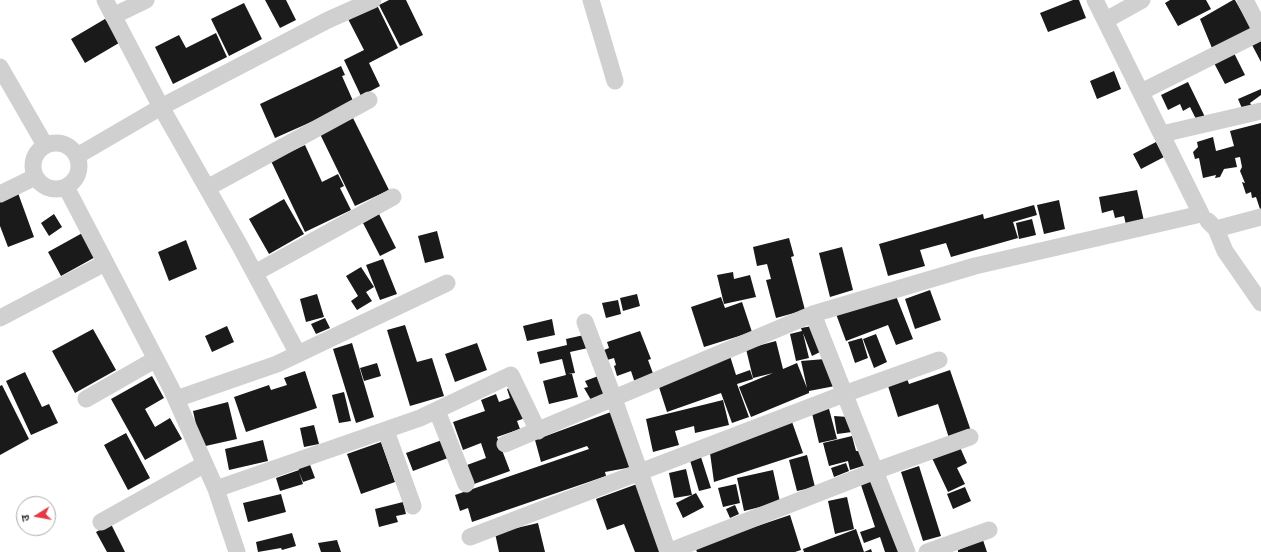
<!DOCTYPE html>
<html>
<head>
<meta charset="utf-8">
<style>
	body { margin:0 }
	#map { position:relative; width:1261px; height:552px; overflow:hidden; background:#fff; font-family:"PT Sans Narrow","Noto Sans Devanagari",sans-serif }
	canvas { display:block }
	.north { position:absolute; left:16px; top:496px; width:40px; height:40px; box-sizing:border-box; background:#fff; border:1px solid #adadad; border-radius:50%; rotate:259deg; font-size:11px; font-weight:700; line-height:16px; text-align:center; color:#333 }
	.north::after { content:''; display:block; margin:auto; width:14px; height:18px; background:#e63946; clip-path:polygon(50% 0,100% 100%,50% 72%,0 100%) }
</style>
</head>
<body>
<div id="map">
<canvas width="1261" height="552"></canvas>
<div class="north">उ</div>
</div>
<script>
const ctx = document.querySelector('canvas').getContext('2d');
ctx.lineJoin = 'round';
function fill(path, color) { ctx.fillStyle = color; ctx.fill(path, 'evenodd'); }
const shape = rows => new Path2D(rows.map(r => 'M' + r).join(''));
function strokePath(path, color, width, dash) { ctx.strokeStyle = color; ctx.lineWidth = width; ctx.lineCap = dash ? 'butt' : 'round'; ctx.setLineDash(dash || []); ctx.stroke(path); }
const building = shape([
	[265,0,286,0,296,20,280,28],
	[389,0,406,0,423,35,400,46,379,5],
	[1073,0,1079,0,1086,18,1048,32,1040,13],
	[1170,0,1206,0,1211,9,1178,26,1165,3],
	[1233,0,1235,0,1252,29,1212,48,1200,19],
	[244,3,262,39,229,56,211,19],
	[377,5,398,48,369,63,380,86,361,96,344,60,364,50,348,19],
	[110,16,124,40,85,63,71,39],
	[216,33,227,57,173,84,155,47,179,35,186,48],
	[1261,37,1261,62,1251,43],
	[1234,53,1245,75,1225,84,1214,63],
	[341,66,345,75,342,76,354,103,275,138,260,104],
	[1114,71,1121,89,1097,99,1090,81],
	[1188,82,1205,117,1197,121,1190,107,1183,111,1180,104,1168,110,1161,95],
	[1261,89,1261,95,1250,103,1255,111,1244,113,1238,99],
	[353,118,389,190,355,206,320,134],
	[1261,123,1261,209,1260,209,1256,197,1252,198,1251,192,1246,194,1242,182,1245,183,1240,171,1242,167,1240,157,1235,158,1237,167,1224,169,1220,177,1215,178,1216,175,1203,178,1199,158,1195,159,1193,152,1198,147,1197,142,1213,137,1216,151,1234,146,1230,131],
	[1156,142,1164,157,1141,169,1133,154],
	[305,145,322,182,338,174,344,186,340,188,351,210,305,232,271,161],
	[1137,190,1144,221,1126,225,1124,216,1115,218,1113,210,1102,213,1099,197],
	[18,193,34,237,8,247,0,226,0,200],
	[284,199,304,234,269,254,249,219],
	[1059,200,1065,229,1044,234,1037,205],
	[1034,205,1037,215,1013,222,1018,238,951,257,946,243,920,250,925,266,888,276,879,244,983,214,984,219],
	[54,214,62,227,49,236,41,223],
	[379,214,396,248,380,256,363,223],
	[1032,219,1036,235,1019,239,1016,223],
	[86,231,99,255,61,276,48,252],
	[437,231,444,258,425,263,418,236],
	[789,238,794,256,791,257,805,310,776,318,766,280,771,279,767,264,757,266,753,247],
	[186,240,197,269,169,281,158,252],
	[842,247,853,290,830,297,819,253],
	[383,259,397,294,380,300,366,265],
	[361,267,374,287,366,292,372,301,357,310,351,301,358,296,346,276],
	[733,272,734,279,750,275,756,297,724,304,717,275],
	[930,290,941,320,915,329,905,299],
	[317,294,324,317,306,322,300,299],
	[637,294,640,306,623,311,620,298],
	[896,296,913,339,896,345,888,325,846,341,836,314],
	[721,297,725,308,742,302,752,332,704,347,691,307],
	[618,300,621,314,606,318,602,303],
	[325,318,330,328,316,334,311,324],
	[552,319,555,335,527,341,523,326],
	[405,325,417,362,432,358,444,396,410,406,387,330],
	[227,326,234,342,212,352,205,336],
	[812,326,820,352,812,356,803,333,809,358,796,361,790,334,802,331,801,328],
	[93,329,116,370,75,393,52,351],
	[640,331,651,359,648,360,654,376,635,383,631,371,617,376,614,366,616,365,614,358,607,360,604,350,609,348,607,342],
	[876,334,887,362,874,368,863,339],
	[584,335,588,348,570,352,575,373,568,374,572,374,578,397,549,404,543,381,566,375,562,359,540,364,537,352,567,345,566,339],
	[862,338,868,358,855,363,848,342],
	[776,341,783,369,797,363,807,388,801,361,825,359,835,386,809,391,809,393,751,417,739,387,773,373,753,378,746,349],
	[352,343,374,417,356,423,333,349],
	[477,343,487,370,455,382,445,354],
	[730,356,736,375,750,370,753,379,737,384,749,417,732,423,721,393,667,412,657,381],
	[377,363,381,376,364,381,360,368],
	[950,370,971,431,949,438,938,404,898,417,887,383,906,376,909,384],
	[305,371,317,408,246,432,234,397,269,385,271,390,287,385,284,378],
	[25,372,42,407,49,404,58,423,31,435,6,381],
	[601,375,608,394,591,400,584,388,588,387,585,381],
	[152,376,164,398,145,409,155,427,170,418,182,439,145,460,111,399],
	[2,385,29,439,0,455,0,386],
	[515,386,525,418,517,421,520,429,497,437,510,471,474,484,467,465,486,458,481,443,463,450,453,422,485,411,481,400,496,394,499,402,510,398,507,389],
	[344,392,351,421,339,423,332,395],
	[723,400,729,425,695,433,694,426,675,431,679,445,653,452,646,419],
	[228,402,237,439,201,447,193,411],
	[828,405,837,439,819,443,811,409],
	[611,412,632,467,605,472,606,476,472,522,468,508,460,511,455,495,589,449,587,446,541,462,535,440],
	[834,416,848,417,852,432,837,434],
	[791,419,803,453,714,482,710,453],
	[314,425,319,444,304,447,300,428],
	[126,433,150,478,128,490,104,445],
	[852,436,856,451,863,451,866,465,850,470,848,461,829,466,823,443],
	[263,440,268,461,229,470,225,449],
	[442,440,448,458,413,471,406,453],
	[381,442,395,482,361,494,347,454],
	[959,445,967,463,957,468,965,484,948,492,932,458],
	[700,454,711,488,699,491,689,457],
	[807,455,815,487,797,491,789,460],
	[309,462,315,478,303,482,299,472,303,484,280,491,276,478,299,470,297,466],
	[846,463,849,471,834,477,831,468],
	[919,466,941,536,923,541,901,472],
	[686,469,692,495,674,498,669,473],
	[773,470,780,502,744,511,737,478],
	[873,480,901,552,885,552,880,537,864,543,860,532,875,527,861,485],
	[637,484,661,551,659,552,635,552,624,524,607,530,596,499],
	[736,484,740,503,723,507,718,488],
	[965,487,971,501,953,509,947,494],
	[696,493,704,507,683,518,676,503],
	[281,494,286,512,248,522,243,503],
	[847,497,854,529,835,534,828,501],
	[403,502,406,514,396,516,398,522,379,527,375,509],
	[735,505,739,514,730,518,726,509],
	[790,515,801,550,795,552,697,552,695,547],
	[538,523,545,552,499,552,495,533],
	[111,524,125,552,107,552,96,532],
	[856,529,864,552,871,549,872,552,804,552,803,549],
	[292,533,296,546,282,550,281,548,258,552,256,542],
	[337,540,341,552,321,552,318,543],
	[983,540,987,552,958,552,958,550]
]);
const minor = shape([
	[105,0,161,107,328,20,373,0],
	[591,0,615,81],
	[1245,0,1261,31],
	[113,16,146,0],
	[1106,20,1142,0],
	[0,67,45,145],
	[1141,92,1261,32],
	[1162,134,1261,111],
	'33 166a23 23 0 1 1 46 0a23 23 0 1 1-46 0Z',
	[77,156,161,107,240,246,298,354],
	[66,187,171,388,216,489,420,418,511,375,538,431],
	[207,188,369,100],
	[0,194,35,177],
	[1208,221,1216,229,1261,217],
	[1216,229,1225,251,1261,303],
	[255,273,393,197],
	[813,314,907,552],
	[0,318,105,263],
	[585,322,614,399,668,552],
	[86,399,156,359],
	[176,399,277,364,447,283],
	[437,411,466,484],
	[386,431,413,506],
	[505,444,813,314,975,266,1201,214,1095,0],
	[216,489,237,552],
	[101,522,205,464],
	[470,537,844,394,939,360],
	[668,552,875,471,970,437],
	[927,552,989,530]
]);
fill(building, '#1a1a1a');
strokePath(minor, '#d0d0d0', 17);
</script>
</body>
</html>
